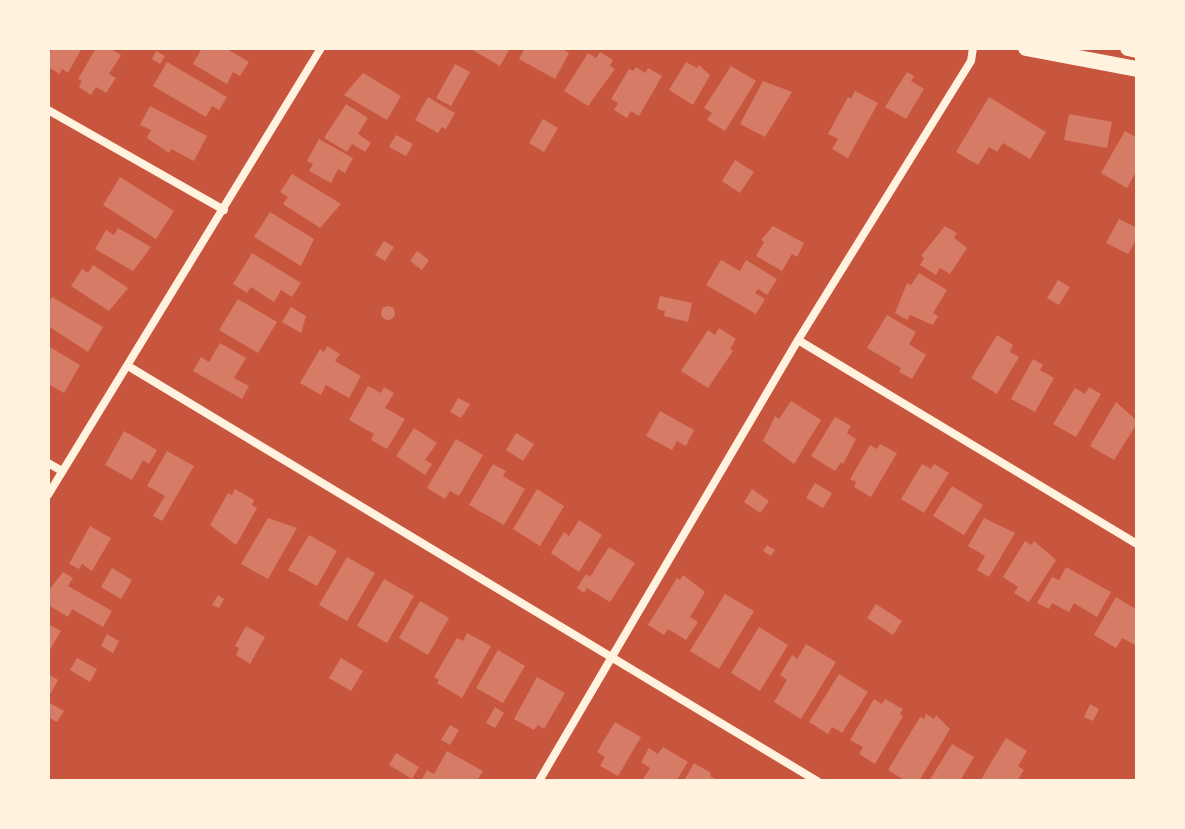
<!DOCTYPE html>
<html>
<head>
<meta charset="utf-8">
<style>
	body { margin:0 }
	#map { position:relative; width:1185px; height:829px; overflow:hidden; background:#c8553d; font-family:"Exo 2",sans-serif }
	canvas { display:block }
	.frame { position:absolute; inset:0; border:50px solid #fff3e0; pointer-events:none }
</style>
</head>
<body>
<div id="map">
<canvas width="1185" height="829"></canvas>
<div class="frame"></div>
</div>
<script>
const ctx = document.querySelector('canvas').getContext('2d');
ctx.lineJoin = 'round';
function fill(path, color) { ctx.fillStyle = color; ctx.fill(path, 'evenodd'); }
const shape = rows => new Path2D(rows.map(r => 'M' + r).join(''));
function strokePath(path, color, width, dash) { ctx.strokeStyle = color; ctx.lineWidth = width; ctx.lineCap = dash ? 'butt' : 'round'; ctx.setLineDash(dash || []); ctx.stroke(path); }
const building = shape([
	[51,48,82,48,68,73,62,69,60,74,48,67],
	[96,48,109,48,121,55,109,74,116,78,106,93,96,87,91,95,79,87,82,81,78,79],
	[202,48,225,48,249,62,240,76,233,72,227,84,193,64],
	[469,48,510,48,500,66],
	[525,48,561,48,569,53,555,79,519,59],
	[156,51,165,56,160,64,152,59],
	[600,52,613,60,610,66,615,69,588,106,564,91,588,53,596,58],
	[167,62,227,97,219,110,212,106,206,117,153,86],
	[686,62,697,68,699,65,710,75,693,105,669,90],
	[455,64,470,72,451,106,436,98],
	[731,66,756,81,725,131,707,120,712,113,704,108],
	[636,67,645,73,648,68,662,76,639,116,631,111,627,118,614,110,618,103,611,99,629,69,633,71],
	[907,72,914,76,911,81,924,89,906,119,885,107],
	[363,73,401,96,387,120,344,95],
	[763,81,792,92,765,137,740,124],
	[855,91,878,103,848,158,832,149,838,139,828,134,848,97,851,99],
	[428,97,455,113,446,129,442,127,438,133,415,120],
	[989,97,1046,132,1030,159,1003,143,997,152,989,147,978,165,956,152],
	[346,104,368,118,358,134,371,143,365,152,352,144,347,152,324,138],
	[150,106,207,136,194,161,171,149,169,153,147,138,151,130,140,125],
	[1069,114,1112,122,1107,148,1064,140],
	[543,119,558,128,544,152,529,143],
	[1125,131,1137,138,1137,170,1127,188,1101,173],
	[396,135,413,144,406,156,389,147],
	[319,139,353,158,345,173,338,169,331,183,309,171,313,164,307,161],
	[735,160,754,172,740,193,722,181],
	[292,174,341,204,320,228,283,204,288,197,280,192],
	[120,177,174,211,156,239,103,205],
	[270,212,314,239,301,266,254,237],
	[1119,219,1137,228,1137,238,1128,254,1106,243],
	[773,226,804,243,797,257,792,254,782,271,756,256,764,242,761,240],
	[945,226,957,233,954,238,967,248,950,274,940,268,936,275,920,265,924,258,921,256],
	[118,228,151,247,133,271,95,249,106,230,114,235],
	[384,241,394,247,385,261,375,255],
	[417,251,429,260,422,270,410,261],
	[252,253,301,283,292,297,281,290,274,302,251,287,247,293,233,284],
	[721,260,740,271,746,260,777,279,767,295,758,289,755,293,765,299,756,314,706,285],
	[93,265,128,288,109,311,71,286,82,269,88,273],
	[919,273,947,290,933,313,938,316,933,325,910,315,907,320,895,313,907,283,911,285],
	[1058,280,1070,287,1059,305,1047,298],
	[660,296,692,303,688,322,664,316,665,311,657,309],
	[52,297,103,327,88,352,48,326,48,304],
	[238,299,277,322,258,353,219,330],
	'381 313a7 7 0 1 1 14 0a7 7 0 1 1-14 0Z',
	[291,307,306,316,301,333,282,322],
	[887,315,916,332,909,344,926,355,912,379,899,372,901,368,867,348],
	[719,328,736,339,730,349,733,351,708,388,681,371,708,330,715,335],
	[997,335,1013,345,1010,352,1019,357,997,394,971,378],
	[220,343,246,358,234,378,249,386,242,399,193,371,201,357,209,362],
	[48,346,80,365,64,393,48,384],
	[327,346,340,354,335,361,361,376,349,398,326,385,321,395,300,383,320,349,324,352],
	[1033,359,1043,365,1040,370,1054,378,1035,412,1011,399],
	[368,386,381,393,384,387,394,393,385,408,405,419,387,449,371,440,374,434,349,420],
	[1089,387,1101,394,1076,437,1053,424,1075,388,1085,394],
	[458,398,470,404,461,418,450,412],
	[791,401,821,420,794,464,763,441,775,416,779,419],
	[1116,402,1135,419,1136,425,1114,460,1090,446],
	[660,411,694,430,686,446,677,441,672,450,646,436],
	[835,417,851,426,847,433,856,439,843,464,841,462,835,471,811,456],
	[414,428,437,443,425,460,432,464,425,475,396,456],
	[124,431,157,450,149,464,143,460,132,480,105,465],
	[516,433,534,444,523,461,506,450],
	[456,439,483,455,459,496,450,491,445,499,427,488],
	[880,444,897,453,871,497,854,487,856,482,850,479,870,445,877,449],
	[167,451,194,466,162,521,153,516,165,496,147,486],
	[493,464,506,471,503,476,525,489,504,525,469,505],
	[922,464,931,469,934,464,949,473,924,513,901,499],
	[815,483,832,493,823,508,806,498],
	[952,486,983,505,964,535,933,516],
	[235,489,254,500,252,505,257,508,236,545,210,525,228,493,232,495],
	[537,489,564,506,540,546,513,529],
	[752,489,769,501,760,513,744,502],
	[268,518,297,528,268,579,241,564],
	[984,518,1015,533,989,577,977,570,985,556,968,546],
	[579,520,602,535,579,572,551,553,564,532,569,536],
	[90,526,111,538,92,571,82,564,79,569,69,564],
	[309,535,337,551,317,586,288,570],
	[1025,541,1031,545,1034,541,1056,560,1029,602,1014,593,1018,587,1003,577],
	[767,545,775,550,771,556,763,551],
	[609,547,635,563,610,602,587,588,584,593,577,588,586,574,590,577],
	[347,557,375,573,347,621,319,605],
	[1066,567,1111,592,1097,617,1074,603,1069,612,1052,603,1049,609,1037,603,1052,577,1059,580],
	[112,568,132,580,121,599,101,587],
	[63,572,73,578,68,586,112,611,103,627,72,609,68,617,48,605,50,589],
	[683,575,705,592,690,617,698,622,686,640,668,629,664,635,648,625,677,578,680,580],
	[384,579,414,596,387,643,357,626],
	[725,594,754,611,719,669,690,651],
	[218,595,224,599,219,608,212,605],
	[1116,597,1137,610,1137,646,1122,638,1116,648,1094,635],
	[420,601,449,618,428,655,399,638],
	[876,604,902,621,893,635,867,618],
	[48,624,61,631,48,653],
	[246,626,265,637,250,664,236,655,239,648,235,646],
	[759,627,788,645,760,691,731,673],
	[467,633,491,646,462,698,437,683,439,680,434,677,457,638,463,641],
	[107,634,119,641,113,653,101,646],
	[806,644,836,662,801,719,774,702,787,680,780,675,792,655,797,659],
	[498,650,525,666,503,703,476,688],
	[77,658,97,669,90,682,70,670],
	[341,658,363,671,351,691,329,678],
	[48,674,58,680,48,698],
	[839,674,868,692,842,733,832,727,828,734,809,722],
	[537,677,565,693,544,729,538,725,534,730,514,719],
	[874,699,882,704,885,699,903,709,900,714,903,716,875,764,859,754,863,747,850,740],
	[48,702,64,711,57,722,48,717],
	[1090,704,1099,709,1093,721,1084,717],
	[495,707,504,713,495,728,486,723],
	[926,714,934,719,936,715,950,729,919,781,906,781,888,770,920,717,924,719],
	[615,722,641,737,618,776,600,766,605,757,597,752],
	[450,725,459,730,450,745,441,740],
	[1006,738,1027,751,1018,766,1024,770,1017,781,980,781],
	[952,744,974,757,960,781,929,781],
	[663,747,688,762,676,781,642,781,650,768,641,762,649,748,658,754],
	[447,751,483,771,477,781,421,781,427,770,434,774],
	[396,753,419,767,412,779,389,765],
	[694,763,711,773,710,776,719,781,684,781]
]);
const minor = shape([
	[48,110,224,210],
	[798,340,1137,544],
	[128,366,817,781],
	[48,463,62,471],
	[48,495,321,48],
	[539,781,798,340,971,61,973,48]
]);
const secondary = shape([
	[1026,48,1137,69],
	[1128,48,1137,50]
]);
fill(building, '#d67c66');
strokePath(minor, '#fff3e0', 8);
strokePath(secondary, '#fff3e0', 16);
</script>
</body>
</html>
